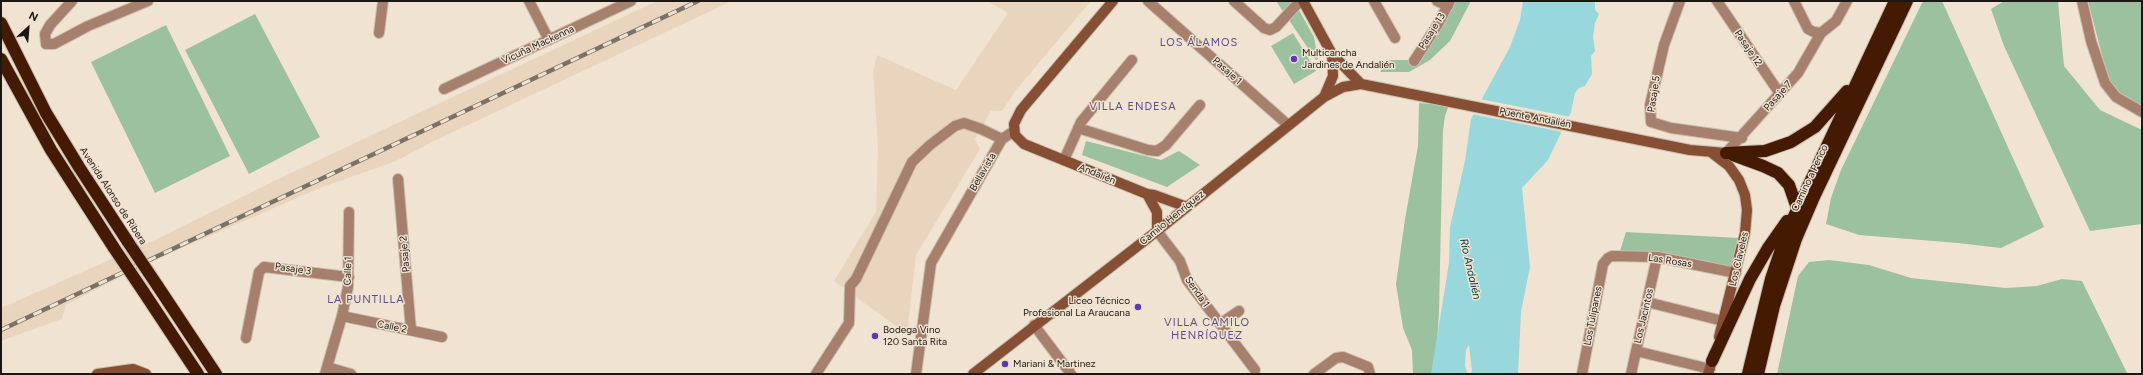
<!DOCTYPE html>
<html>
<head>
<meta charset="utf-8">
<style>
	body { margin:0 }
	#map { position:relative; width:2143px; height:375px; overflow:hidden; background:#f1e3d2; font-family:Figtree,sans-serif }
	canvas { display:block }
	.frame { position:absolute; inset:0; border:2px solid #1c1711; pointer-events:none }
	.north { position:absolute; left:8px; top:8px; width:40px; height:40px; -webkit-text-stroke:3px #f1e3d2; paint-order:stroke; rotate:26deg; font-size:11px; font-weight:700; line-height:16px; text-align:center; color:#1c1711 }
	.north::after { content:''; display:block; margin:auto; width:14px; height:18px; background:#1c1711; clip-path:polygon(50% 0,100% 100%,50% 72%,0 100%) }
</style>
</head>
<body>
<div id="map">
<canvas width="2143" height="375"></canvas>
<div class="frame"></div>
<div class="north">N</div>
</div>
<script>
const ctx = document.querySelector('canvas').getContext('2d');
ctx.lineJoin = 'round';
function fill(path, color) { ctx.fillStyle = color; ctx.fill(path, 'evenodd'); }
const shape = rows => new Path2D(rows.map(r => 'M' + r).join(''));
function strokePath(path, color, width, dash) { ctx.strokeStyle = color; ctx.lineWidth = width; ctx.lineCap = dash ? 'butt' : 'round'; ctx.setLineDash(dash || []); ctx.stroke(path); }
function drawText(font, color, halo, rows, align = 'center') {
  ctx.font = font + ' Figtree,sans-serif'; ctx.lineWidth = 3; ctx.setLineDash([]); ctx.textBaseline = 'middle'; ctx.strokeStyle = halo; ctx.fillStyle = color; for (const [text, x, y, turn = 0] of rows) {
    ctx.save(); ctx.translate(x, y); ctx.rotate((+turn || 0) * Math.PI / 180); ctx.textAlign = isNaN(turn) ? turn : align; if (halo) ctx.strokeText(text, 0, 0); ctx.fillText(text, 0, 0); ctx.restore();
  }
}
const built = shape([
	[657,1,732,1,432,142,396,161,320,188,152,261,66,305,62,319,1,341,1,308,159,238,272,182],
	[987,1,1091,1,1016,90,1002,111,991,111,975,139,980,149,916,255,907,334,834,281,876,212,878,146,873,72,877,55,956,90,1008,13]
]);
const green = shape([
	[1276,1,1294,1,1314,37,1318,59,1316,60],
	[1454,1,1471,1,1450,41,1430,60,1409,72,1380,72,1387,60,1407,60,1424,54,1445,23],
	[1923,1,1942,1,2044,227,2001,248,1958,243,1859,235,1826,224,1831,198,1841,170],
	[2004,1,2058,1,2064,66,2100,110,2142,130,2142,224,2090,231,2004,46,1991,9],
	[2088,1,2142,1,2142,111,2112,94],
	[255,14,320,137,249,174,185,50],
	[166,25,230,156,155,193,91,62],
	[1293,33,1316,71,1294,84,1271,46],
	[1419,103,1449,105,1445,116,1443,130,1439,312,1435,374,1413,374,1412,350,1403,328,1396,284,1405,219,1418,146],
	[1086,141,1161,160,1179,151,1200,165,1167,187,1082,155],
	[1626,232,1739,238,1732,268,1664,254,1620,251],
	[1829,260,1869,265,1911,278,2006,288,2037,286,2062,279,2082,281,2127,373,1777,374,1798,276,1809,262]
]);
const water = shape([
	[1523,1,1595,1,1595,10,1599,14,1595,23,1593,37,1595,51,1591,56,1592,74,1585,86,1579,88,1575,93,1571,112,1548,160,1522,188,1530,267,1521,312,1518,374,1470,374,1472,371,1469,345,1466,350,1465,366,1468,374,1431,374,1449,263,1450,227,1465,161,1471,119,1510,47,1520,20]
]);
const pier = shape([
	[1480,99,1571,117,1563,132,1472,114]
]);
const street = shape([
	[72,1,50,25,45,34,46,44,54,44,88,26,148,1],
	[529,1,549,40],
	[1148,1,1288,125],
	[1234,1,1264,28,1270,30,1276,27,1300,1],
	[1374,1,1395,38],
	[1437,1,1448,6],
	[1680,1,1664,45,1650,105,1651,122,1671,128,1742,138],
	[1717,1,1780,94],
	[1794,1,1808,29,1814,32,1821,33],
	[2082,1,2091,41,2105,83,2116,97,2142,112],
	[379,33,383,1],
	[1821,33,1836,21,1847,1],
	[1414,61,1438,24,1450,1],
	[444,89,631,1],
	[1078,128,1148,150,1157,151,1166,145,1200,105],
	[1726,153,1798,73,1821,33],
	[1064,160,1081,122,1132,60],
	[398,179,411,330],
	[1157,231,1180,261,1187,280,1255,370],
	[1647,302,1723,321],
	[342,316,442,337],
	[1220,324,1239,311],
	[1034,325,1071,374],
	[246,338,259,272,264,267,349,277],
	[1636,351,1710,369],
	[327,367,351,374],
	[325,374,342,316,348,287,349,212],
	[816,374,849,323,850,286,856,279,912,162,930,145,955,126,964,123,981,129,1002,139],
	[916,374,931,263,1002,139,1014,131],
	[1314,374,1336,358,1343,357,1368,367,1370,374],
	[1582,374,1603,264,1608,258,1612,256,1657,257,1736,273],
	[1631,374,1657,257]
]);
const secondary = shape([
	[1113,1,1021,110,1014,124,1015,135,1024,144,1147,194,1154,195,1187,207],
	[1303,1,1332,54,1333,76,1324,97],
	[1332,54,1361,84],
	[1712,153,1729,166,1739,180,1745,195,1747,210,1745,233,1719,337],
	[1147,194,1157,212,1157,231],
	[97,374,133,369,146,374],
	[973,374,1157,231,1324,97,1343,87,1361,84,1690,150,1726,153],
	[1708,374,1714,354]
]);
const highway = shape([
	[1,23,46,113,79,167,128,242],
	[1,59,51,150,114,248],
	[1726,153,1765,151,1791,142,1815,127,1847,91],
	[1733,155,1763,166,1778,173,1789,185,1797,208],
	[157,285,216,374],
	[143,291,198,374],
	[1712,361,1750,279,1768,248,1787,221],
	[1748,374,1771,279,1788,229,1895,1],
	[1758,374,1774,306,1796,239,1814,197,1907,1]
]);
const rail = shape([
	[1,330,698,1]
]);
const highwayBridge = shape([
	[128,242,157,285],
	[114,248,143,291]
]);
const markers = [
	[1294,59,4,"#5a39b1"],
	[1138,307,4,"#5a39b1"],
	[875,336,4,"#5a39b1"],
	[1005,364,4,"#5a39b1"]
];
const streetNames = [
	["Pasaje 13",1432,31,-58],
	["Vicuña Mackenna",538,45,-25],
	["Pasaje 12",1748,48,56],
	["Pasaje 1",1227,71,42],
	["Pasaje 5",1654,94,-81],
	["Pasaje 7",1778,96,-48],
	["Puente Andalién",1535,118,11],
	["Bellavista",983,172,-60],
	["Andalién",1097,174,22],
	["Camino a Penco",1810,178,-65],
	["Avenida Alonso de Ribera",113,196,57],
	["Camilo Henríquez",1172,218,-39],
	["Pasaje 2",405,254,-95],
	["Los Claveles",1739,259,-77],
	["Las Rosas",1670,261,9],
	["Pasaje 3",293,269,8],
	["Calle 1",348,271,-88],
	["Senda 1",1197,292,55],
	["Los Tulipanes",1593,316,-79],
	["Los Jacintos",1644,316,-77],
	["Calle 2",392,327,12]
];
const poiNames = [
	["Multicancha",1302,53],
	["Jardines de Andalién",1302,65],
	["Liceo Técnico",1130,301,"right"],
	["Profesional La Araucana",1130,313,"right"],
	["Bodega Vino",883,330],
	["120 Santa Rita",883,342],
	["Mariani & Martinez",1013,364]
];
const neighbourhoodNames = [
	["LOS ÁLAMOS",1199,43],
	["VILLA ENDESA",1133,107],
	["LA PUNTILLA",366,300],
	["VILLA CAMILO",1207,323],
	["HENRÍQUEZ",1207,336]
];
const waterNames = [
	["Río Andalién",1470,269,77]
];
fill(built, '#e9d5be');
fill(green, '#9cc19f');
fill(water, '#98d7dc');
fill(pier, '#f1e3d2');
strokePath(street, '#cbbeaf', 12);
strokePath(secondary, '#cbbeaf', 12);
strokePath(highway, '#cbbeaf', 14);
strokePath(street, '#a7806d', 10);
strokePath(secondary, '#864f34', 10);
strokePath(highway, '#451a02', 12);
strokePath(rail, '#7b7267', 4.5);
strokePath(rail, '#f1e3d2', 3, [9]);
strokePath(highwayBridge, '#cbbeaf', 14, []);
strokePath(highwayBridge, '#451a02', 12);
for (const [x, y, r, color] of markers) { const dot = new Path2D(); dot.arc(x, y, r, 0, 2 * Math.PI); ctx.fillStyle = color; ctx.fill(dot); strokePath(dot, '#f1e3d2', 1.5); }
drawText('10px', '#1c1711', '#f1e3d2', streetNames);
drawText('10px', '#1c1711', '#f1e3d2', poiNames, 'left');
ctx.letterSpacing = '1px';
drawText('11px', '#584c8b', '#f1e3d2', neighbourhoodNames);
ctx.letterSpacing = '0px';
drawText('italic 11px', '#003e42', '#f1e3d2', waterNames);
</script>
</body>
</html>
